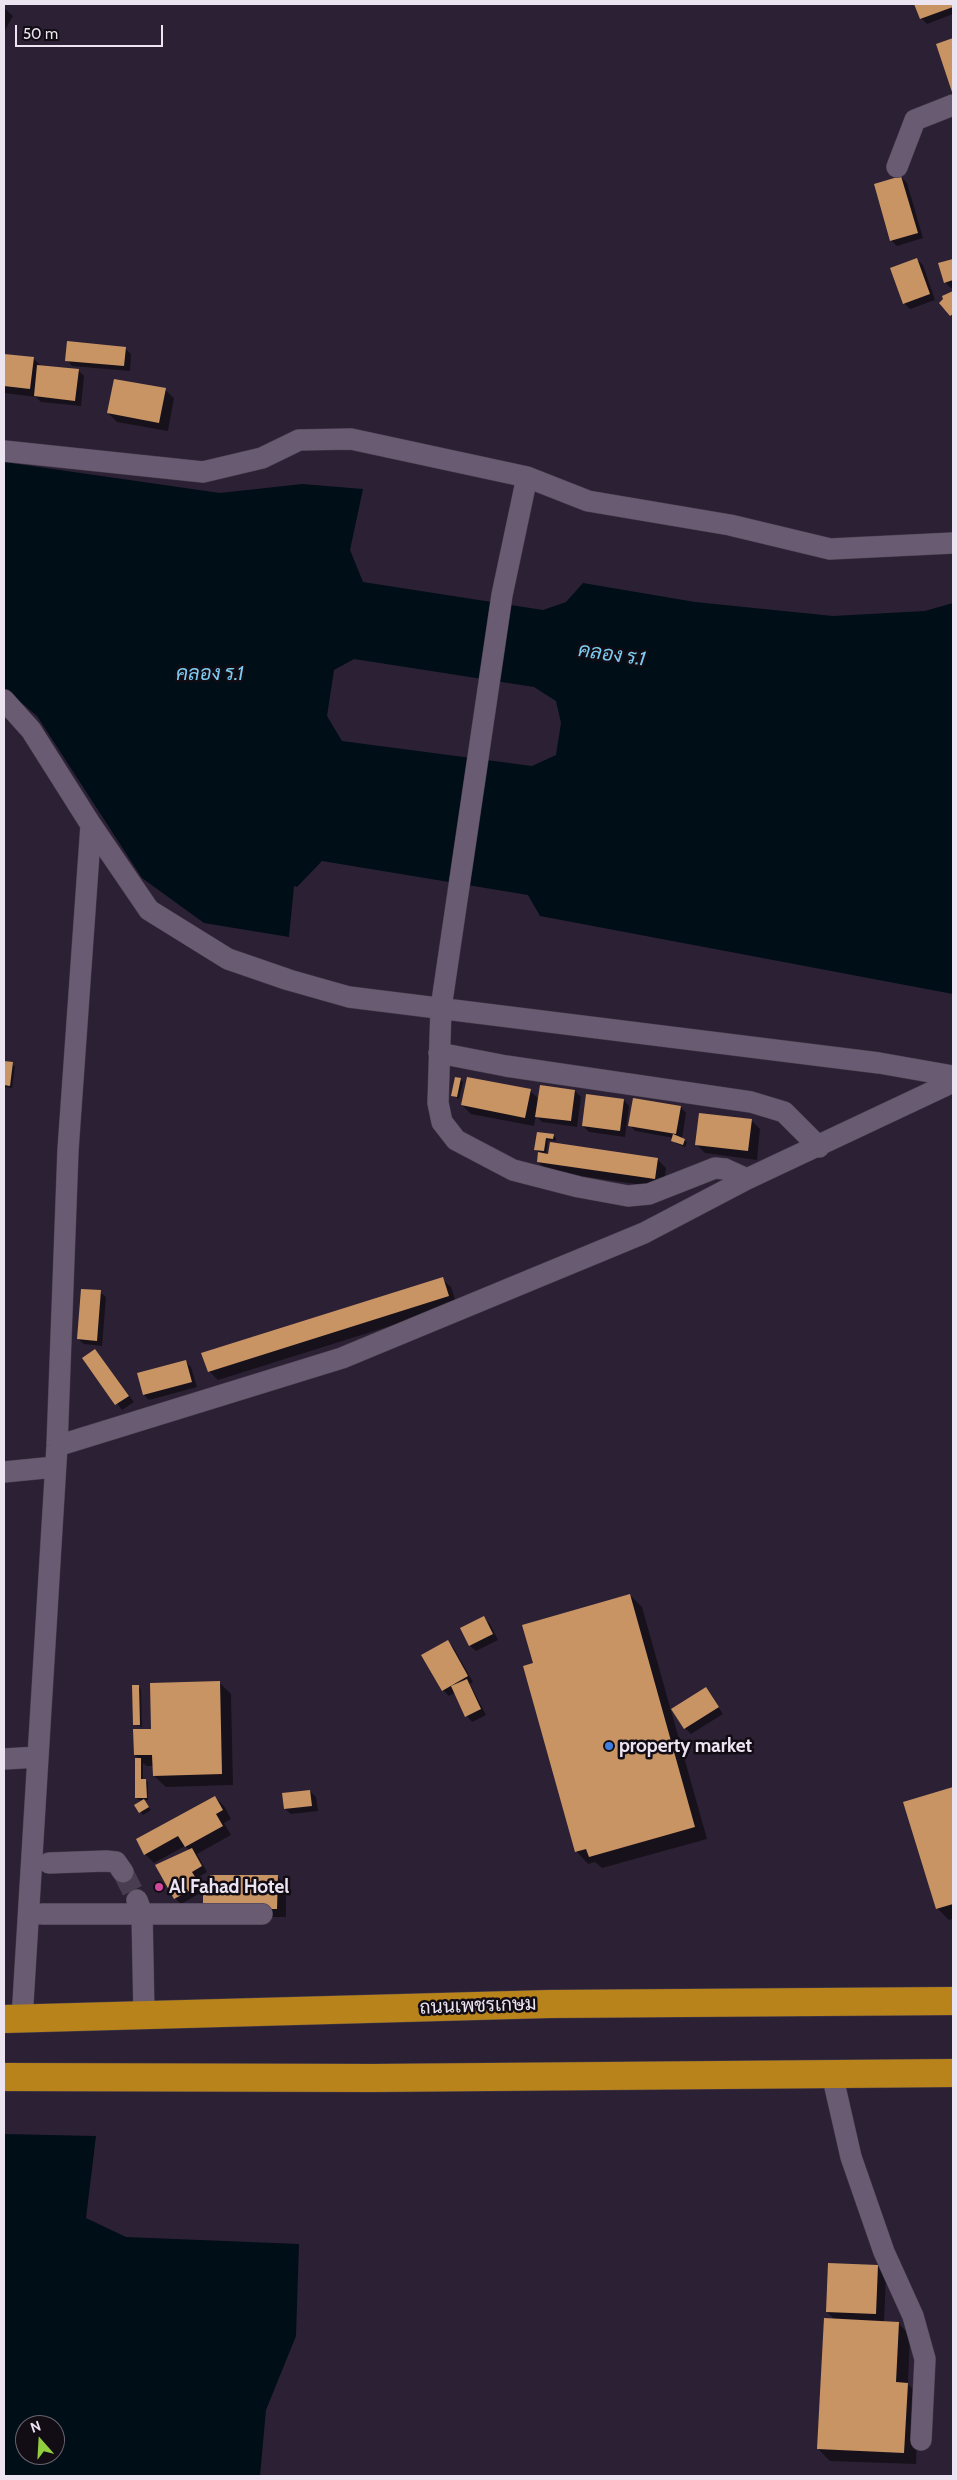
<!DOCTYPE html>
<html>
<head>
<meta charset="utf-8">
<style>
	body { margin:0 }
	#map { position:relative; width:957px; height:2480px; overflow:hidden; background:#2c2134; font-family:Cabin,sans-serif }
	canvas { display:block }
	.frame { position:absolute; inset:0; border:5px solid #ece4f1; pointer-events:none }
	.north { position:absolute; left:15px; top:2415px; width:50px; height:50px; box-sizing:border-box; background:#120d15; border:1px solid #69636d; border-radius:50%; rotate:341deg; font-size:14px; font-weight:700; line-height:20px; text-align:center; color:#ece4f1 }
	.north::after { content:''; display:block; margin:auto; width:18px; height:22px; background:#90cd40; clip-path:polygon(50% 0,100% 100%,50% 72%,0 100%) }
	.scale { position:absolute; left:15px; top:25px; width:148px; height:22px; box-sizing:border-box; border:2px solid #ece4f1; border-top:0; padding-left:6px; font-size:15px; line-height:18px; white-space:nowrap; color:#ece4f1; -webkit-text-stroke:4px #120d15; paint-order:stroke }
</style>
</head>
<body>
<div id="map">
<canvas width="957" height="2480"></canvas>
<div class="frame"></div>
<div class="north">N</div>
<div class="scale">50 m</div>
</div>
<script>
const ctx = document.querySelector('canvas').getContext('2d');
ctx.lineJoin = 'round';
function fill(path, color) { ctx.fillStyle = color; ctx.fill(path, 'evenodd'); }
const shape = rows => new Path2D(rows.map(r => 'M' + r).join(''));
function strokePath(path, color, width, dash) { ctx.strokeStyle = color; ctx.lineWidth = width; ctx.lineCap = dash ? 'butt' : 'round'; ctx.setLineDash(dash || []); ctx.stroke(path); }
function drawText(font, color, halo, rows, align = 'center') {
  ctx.font = font + ' Cabin,Sarabun,sans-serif'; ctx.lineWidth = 5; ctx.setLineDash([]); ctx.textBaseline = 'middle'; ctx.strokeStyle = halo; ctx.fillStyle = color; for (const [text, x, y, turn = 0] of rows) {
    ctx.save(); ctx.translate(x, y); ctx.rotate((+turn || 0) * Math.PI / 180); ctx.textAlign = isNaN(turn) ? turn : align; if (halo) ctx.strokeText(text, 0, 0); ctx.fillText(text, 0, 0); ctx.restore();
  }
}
const water = shape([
	[4,462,220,493,302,484,363,489,350,550,363,582,543,610,566,602,583,583,695,602,833,616,925,611,953,603,953,994,540,916,528,895,322,861,297,887,294,886,289,937,204,923,142,878,37,716,4,688],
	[354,659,534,687,556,701,561,723,556,755,532,766,342,741,327,716,334,670],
	[4,2134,96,2136,86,2218,126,2237,299,2244,296,2336,266,2410,260,2476,4,2476],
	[25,2425,55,2425,55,2455,25,2455]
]);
const shadow = shape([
	[916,4,953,4,953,14,927,24,921,18],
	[4,8,13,16,4,32],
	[953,40,953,91,938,45],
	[901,177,907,183,923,238,897,246,891,240],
	[917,259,923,265,935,300,910,309,904,303],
	[953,260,953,287,951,288,945,282],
	[125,348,131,354,130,371,72,366,67,360],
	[4,355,33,358,41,366,78,370,84,376,81,406,41,402,36,397,4,393],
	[165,390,174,398,168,431,117,422,108,413],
	[4,1062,15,1066,12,1088,4,1087],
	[460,1079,463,1082,459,1099,453,1096],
	[541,1086,575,1091,581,1097,577,1127,542,1122,536,1116,534,1126,471,1114,462,1105,530,1091,539,1099],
	[624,1100,629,1106,625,1137,589,1132,583,1126],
	[681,1107,686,1113,682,1139,687,1142,685,1147,675,1143,674,1138,635,1131,630,1125],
	[752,1121,760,1129,757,1160,705,1153,696,1144],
	[538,1134,554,1136,556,1138,556,1141,548,1140,546,1155,657,1159,666,1168,663,1188,547,1171,538,1162,539,1152,536,1150],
	[442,1279,451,1287,457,1305,218,1380,209,1371],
	[100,1292,106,1297,102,1346,84,1344,78,1339],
	[95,1351,134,1402,122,1410,84,1359],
	[185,1361,191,1367,197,1387,149,1400,144,1395],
	[630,1595,642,1607,707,1839,602,1868,595,1862,588,1864,577,1852,525,1667,534,1664],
	[484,1618,490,1624,498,1640,476,1651,470,1646],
	[447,1641,453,1647,473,1682,470,1684,486,1715,472,1722,467,1716,456,1692,449,1696,443,1690,423,1655],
	[219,1682,231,1694,233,1785,166,1787,154,1776,154,1766,147,1766,143,1763,143,1780,148,1782,148,1800,139,1800,136,1798,140,1759,135,1755,152,1730],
	[138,1686,141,1689,142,1727,134,1724],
	[706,1689,723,1714,691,1734,685,1728],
	[953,1788,953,1919,949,1920,937,1908],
	[310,1791,316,1797,318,1811,291,1814,285,1809],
	[215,1797,224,1806,231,1819,224,1823,231,1835,197,1854,207,1872,197,1878,204,1891,181,1904,175,1898,156,1865,190,1851,185,1846,154,1863,145,1854],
	[146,1803,151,1810,143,1815,136,1806],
	[277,1876,286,1885,286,1917,213,1917,211,1896],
	[877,2266,886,2275,884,2323,898,2323,910,2335,908,2384,919,2396,916,2464,830,2461,818,2449,835,2320,827,2312]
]);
const building = shape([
	[914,4,953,4,953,7,920,19],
	[953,38,953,91,952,92,936,44],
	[901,176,918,233,890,241,874,184],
	[917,258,930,294,903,304,890,268],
	[953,259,953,280,944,283,938,263],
	[953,291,953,314,950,316,939,303,943,299,942,296],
	[67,341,126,347,124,366,65,361],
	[4,354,34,357,30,389,4,386],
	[37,365,79,369,75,401,34,396],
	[114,379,166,388,159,423,107,413],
	[4,1061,13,1062,10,1086,4,1085],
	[455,1077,461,1078,457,1097,451,1096],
	[467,1077,531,1089,525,1118,461,1105],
	[540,1085,575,1090,571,1121,535,1117],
	[586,1094,624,1099,620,1131,582,1126],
	[633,1098,681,1106,676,1134,628,1126],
	[699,1113,752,1119,748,1151,695,1145],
	[537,1132,554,1134,553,1139,546,1138,544,1151,534,1150],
	[673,1134,685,1139,683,1145,671,1141],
	[550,1142,658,1158,655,1179,537,1162,538,1152,548,1154],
	[443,1277,449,1296,208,1372,201,1353],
	[81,1289,101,1290,97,1341,77,1339],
	[95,1349,129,1396,115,1405,82,1358],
	[186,1360,192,1382,143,1395,137,1373],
	[630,1594,695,1827,589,1857,586,1849,575,1852,523,1666,533,1663,522,1625],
	[484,1616,493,1634,469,1646,460,1628],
	[448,1640,468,1676,442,1691,421,1655],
	[467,1679,481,1709,465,1717,451,1686],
	[220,1681,222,1774,153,1776,152,1755,134,1755,133,1729,151,1729,150,1683],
	[132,1685,139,1685,140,1725,133,1725],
	[706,1687,719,1707,684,1729,671,1709],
	[135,1758,141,1758,141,1779,146,1779,147,1798,135,1798],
	[953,1787,953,1904,936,1909,903,1802],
	[310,1790,312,1806,284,1809,282,1793],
	[215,1796,223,1810,216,1814,223,1826,185,1847,178,1836,144,1855,136,1839],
	[144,1799,149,1807,139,1813,134,1805],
	[192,1848,202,1866,192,1872,200,1885,174,1899,155,1865],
	[210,1875,278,1875,277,1909,203,1909,203,1895,210,1895],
	[828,2263,878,2265,876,2314,826,2312],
	[824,2318,899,2322,896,2382,908,2383,904,2453,817,2449]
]);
const minorTunnel = shape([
	[123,1872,137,1900]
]);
const minor = shape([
	[897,167,915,120,953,105],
	[4,451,203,472,262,458,299,440,351,439,527,477,588,501,730,525,830,549,953,543],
	[527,477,502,595,441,1008,438,1103,442,1122,456,1140,513,1170,579,1187,628,1196,649,1194,715,1168,725,1169,747,1179],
	[4,700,31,730,91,825,149,910,228,959,289,980,349,997,879,1063,953,1076],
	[439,1053,506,1066,751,1102,784,1112,819,1147],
	[57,1446,342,1358,644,1233,747,1179,953,1082],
	[4,1472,55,1467],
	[4,1759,38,1757],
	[49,1863,106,1861,116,1862,123,1872],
	[137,1900,142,1913,144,2015],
	[42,1914,262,1914],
	[22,2019,57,1446,68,1150,91,825],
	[832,2074,851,2157,884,2252,913,2316,925,2359,921,2440]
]);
const highway = shape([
	[4,2019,549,2004,953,2001],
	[4,2077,373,2078,953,2073]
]);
const markers = [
	[609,1746,5,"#3f7fe0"],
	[159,1887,5,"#d1479c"]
];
const poiNames = [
	["property market",619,1746],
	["Al Fahad Hotel",169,1887]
];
const streetNames = [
	["ถนนเพชรเกษม",478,2006,-2]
];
const waterNames = [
	["คลอง ร.1",612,655,8],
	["คลอง ร.1",210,674]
];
fill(water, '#000e18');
fill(shadow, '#0007');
fill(building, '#c99464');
strokePath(minorTunnel, '#493e50', 21, [21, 11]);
strokePath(minor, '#483e4e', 22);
strokePath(highway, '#483e4e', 29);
strokePath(minor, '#695c72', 21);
strokePath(highway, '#b7831a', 28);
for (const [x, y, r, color] of markers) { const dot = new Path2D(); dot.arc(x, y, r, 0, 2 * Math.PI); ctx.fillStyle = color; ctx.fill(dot); strokePath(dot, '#120d15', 2); }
drawText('bold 19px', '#ece4f1', '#120d15', poiNames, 'left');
drawText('19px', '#ece4f1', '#120d15', streetNames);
drawText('italic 20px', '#7bcdf3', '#120d15', waterNames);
</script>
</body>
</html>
